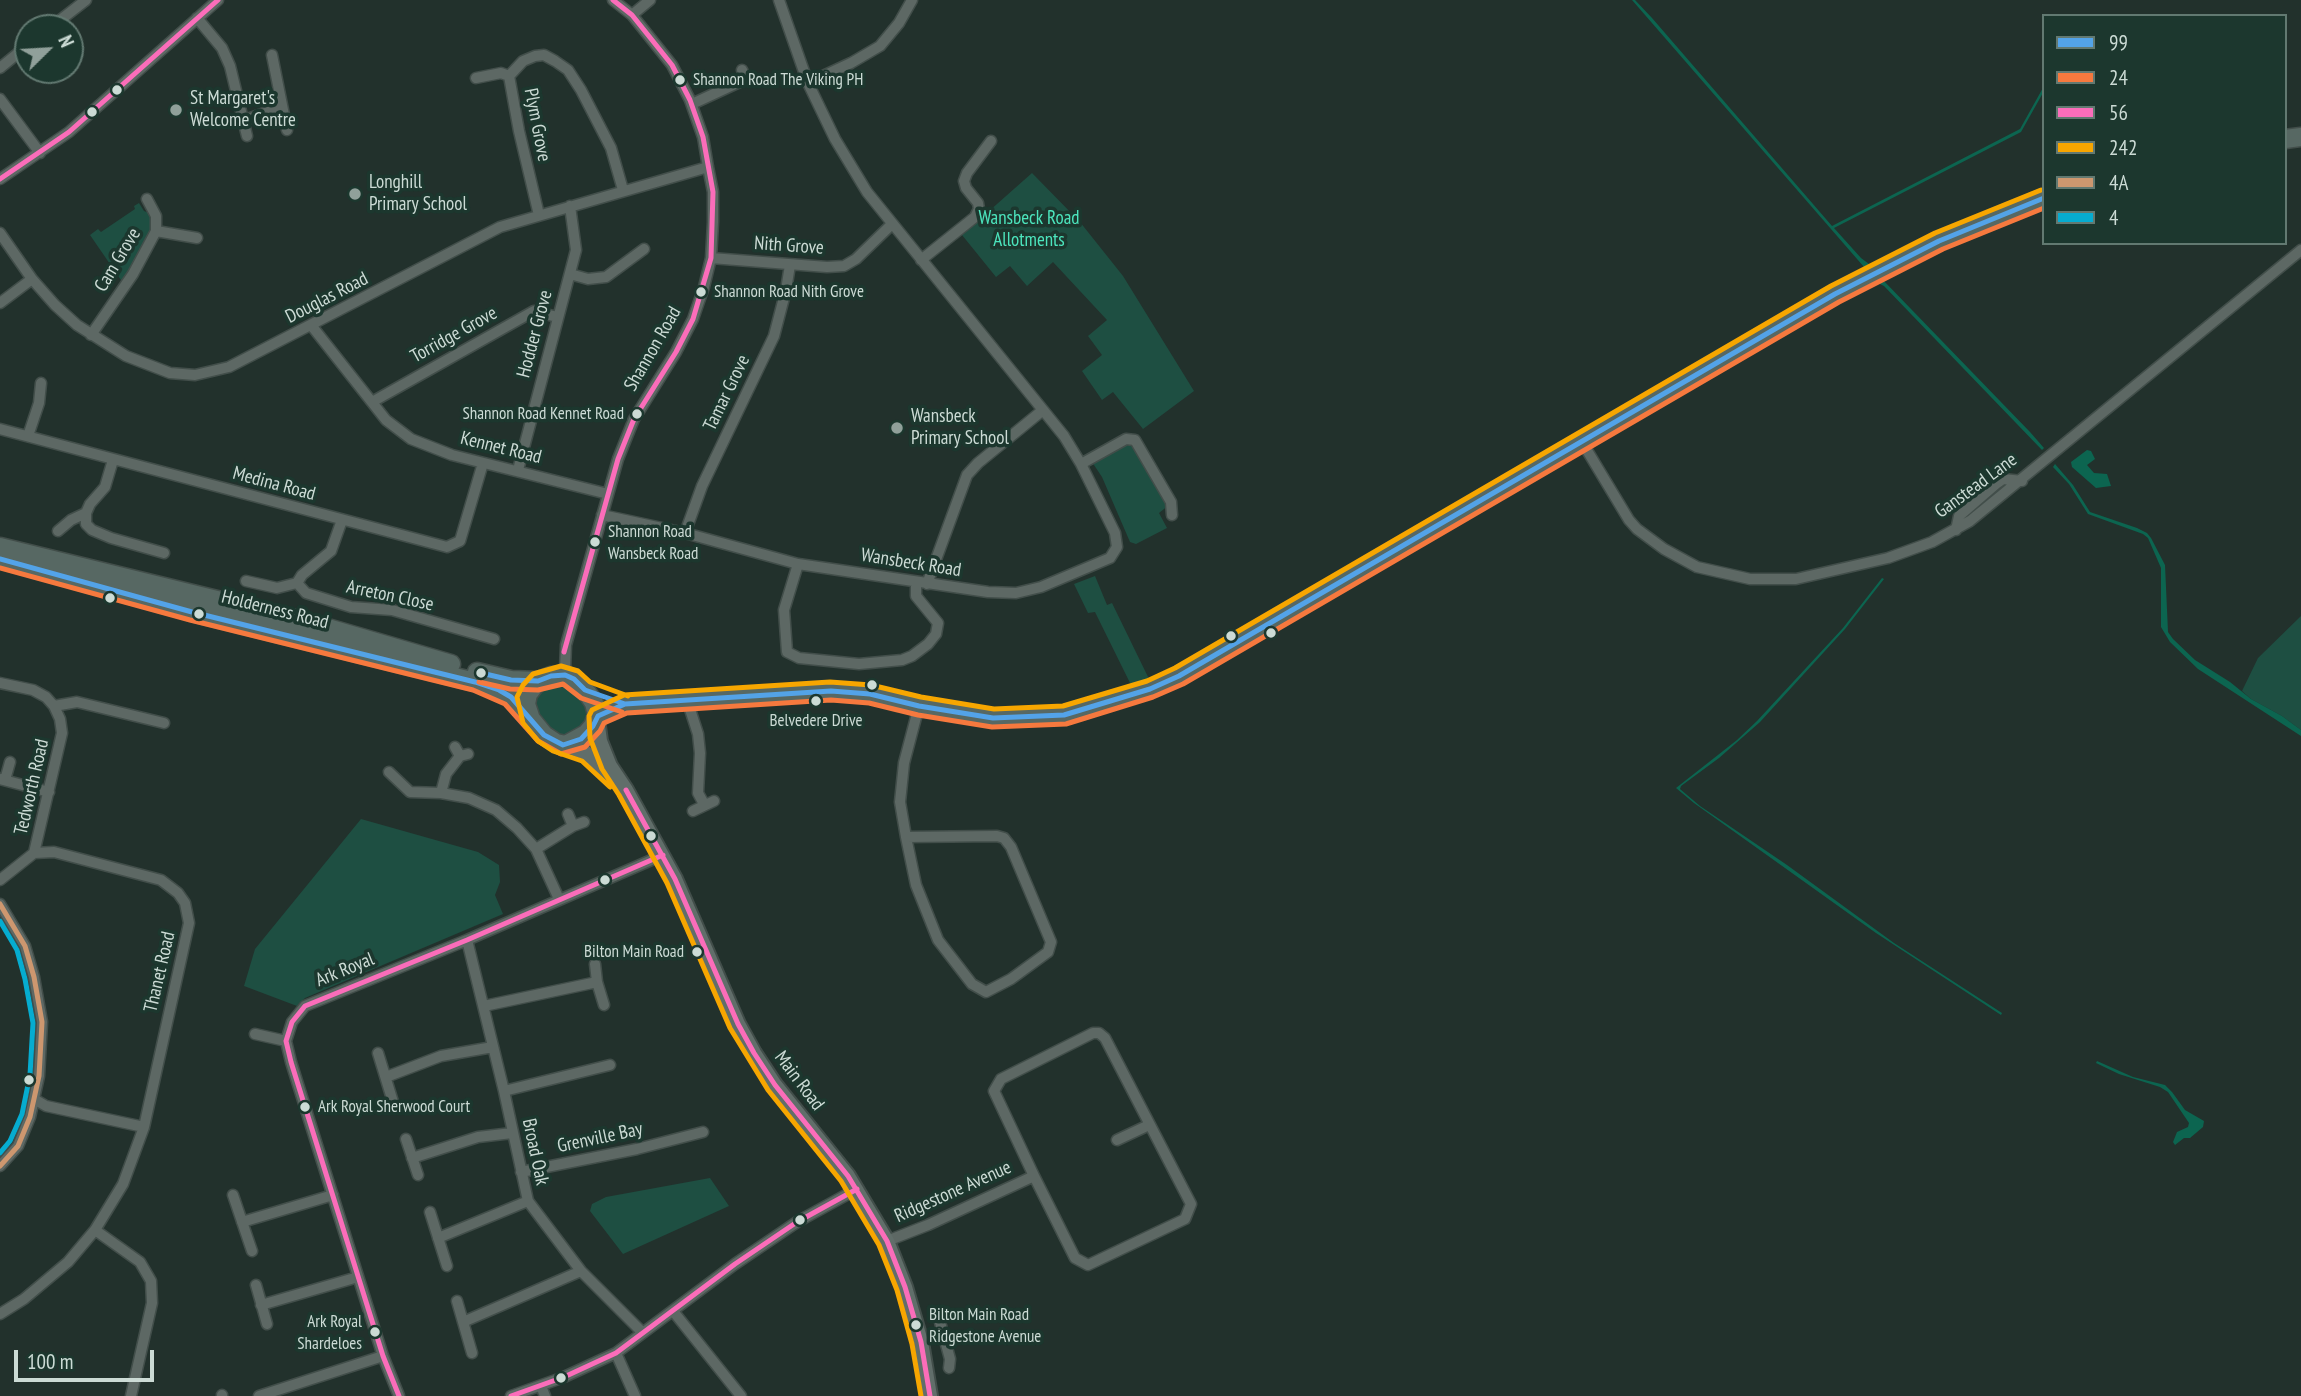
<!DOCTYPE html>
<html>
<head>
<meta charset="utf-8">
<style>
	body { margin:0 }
	#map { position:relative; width:2301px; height:1396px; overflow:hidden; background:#22312c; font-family:"PT Sans Narrow",sans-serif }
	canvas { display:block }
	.legend { position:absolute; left:2042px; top:14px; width:245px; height:231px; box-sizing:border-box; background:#1c372e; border:2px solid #627971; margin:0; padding:9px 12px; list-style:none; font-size:21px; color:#ccdbd5 }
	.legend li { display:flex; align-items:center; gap:14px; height:35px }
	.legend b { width:35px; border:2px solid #627971 }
	.north { position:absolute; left:14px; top:14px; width:70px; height:70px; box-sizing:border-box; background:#1c372e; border:2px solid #627971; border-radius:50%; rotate:66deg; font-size:19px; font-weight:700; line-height:28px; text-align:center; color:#ccdbd5 }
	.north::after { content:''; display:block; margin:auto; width:24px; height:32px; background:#90a09a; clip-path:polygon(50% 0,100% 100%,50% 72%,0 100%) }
	.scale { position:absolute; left:14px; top:1350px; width:140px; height:32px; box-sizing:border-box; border:4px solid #ccdbd5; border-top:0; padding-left:9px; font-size:21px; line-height:24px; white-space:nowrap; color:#ccdbd5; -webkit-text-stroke:5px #1c372e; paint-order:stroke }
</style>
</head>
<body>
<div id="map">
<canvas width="2301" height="1396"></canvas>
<ul class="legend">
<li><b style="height:9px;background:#53a3e8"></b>99</li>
<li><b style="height:9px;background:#f6793e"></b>24</li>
<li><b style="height:9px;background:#fb6dba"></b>56</li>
<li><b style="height:9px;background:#f7a600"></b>242</li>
<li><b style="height:9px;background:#cd976f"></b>4A</li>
<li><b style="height:9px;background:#06acd0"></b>4</li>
</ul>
<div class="north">N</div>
<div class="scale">100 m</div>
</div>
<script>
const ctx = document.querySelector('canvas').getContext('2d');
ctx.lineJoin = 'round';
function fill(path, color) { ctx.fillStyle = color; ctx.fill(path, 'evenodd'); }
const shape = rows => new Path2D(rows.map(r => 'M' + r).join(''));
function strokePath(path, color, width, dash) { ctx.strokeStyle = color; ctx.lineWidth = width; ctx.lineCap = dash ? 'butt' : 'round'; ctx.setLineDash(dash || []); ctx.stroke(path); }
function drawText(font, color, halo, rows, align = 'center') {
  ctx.font = font + ' "PT Sans Narrow",sans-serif'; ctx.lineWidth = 7; ctx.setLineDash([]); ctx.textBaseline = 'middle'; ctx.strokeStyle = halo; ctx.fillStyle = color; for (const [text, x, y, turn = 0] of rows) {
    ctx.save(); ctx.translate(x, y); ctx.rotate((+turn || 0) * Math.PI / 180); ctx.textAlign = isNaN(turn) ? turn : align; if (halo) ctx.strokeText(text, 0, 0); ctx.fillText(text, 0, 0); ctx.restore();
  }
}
const green = shape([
	[1032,173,1080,222,1123,276,1194,391,1143,429,1113,392,1102,400,1082,371,1102,355,1088,336,1107,320,1053,262,1027,286,1010,266,996,277,962,235],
	[139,203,144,211,152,214,152,233,123,283,90,235,98,229,101,232,135,209,134,206],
	[1128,444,1136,447,1169,505,1159,513,1167,528,1136,544,1130,542,1102,477,1092,462],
	[1095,576,1107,605,1112,603,1150,681,1132,687,1095,612,1088,613,1074,584],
	[2301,616,2301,730,2282,716,2251,699,2242,691,2258,658],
	[556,681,576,689,590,715,577,736,557,737,534,709,535,698,541,688],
	[361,819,478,852,499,865,500,882,495,895,503,914,305,998,297,1006,244,986,255,949],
	[710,1178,729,1206,623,1254,590,1211,592,1204,606,1197]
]);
const water = shape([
	[1632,0,1635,0,1652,18,1832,226,2020,129,2044,86,2044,91,2021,132,1834,228,1861,258,1869,264,1864,267],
	[1882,279,2030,432,2044,448,2042,450,1884,286,1876,282],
	[2087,450,2091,451,2095,459,2087,465,2094,473,2107,474,2111,486,2096,488,2072,467,2071,462],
	[2055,464,2073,485,2090,512,2137,528,2147,533,2151,538,2165,565,2168,632,2173,639,2195,660,2230,682,2251,699,2282,716,2301,730,2301,736,2198,669,2170,642,2161,627,2161,568,2148,538,2143,534,2088,514,2069,484,2053,467],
	[1882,578,1884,579,1845,629,1760,722,1719,758,1681,786,1680,789,1700,806,1787,865,1894,943,2002,1013,2001,1015,1876,933,1694,803,1676,788,1737,740,1757,721,1843,628],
	[2097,1061,2133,1077,2165,1085,2172,1092,2185,1110,2204,1121,2203,1127,2190,1138,2184,1138,2175,1145,2173,1142,2177,1132,2188,1127,2189,1123,2168,1092,2160,1087,2119,1074,2096,1063]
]);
const street = shape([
	[632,15,650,0],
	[197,18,222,48,230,66,247,136],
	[50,28,86,0],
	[272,55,287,130],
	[0,68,28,45],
	[476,78,501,73,509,76],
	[808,83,851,63,880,46,899,23,912,0],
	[0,99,40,153],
	[692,104,746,79,742,70],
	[245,120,282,107],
	[0,179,69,132,218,0],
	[539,215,519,131,509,76,523,61,535,56,544,55,555,61,568,70,581,90,611,148,623,190],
	[156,231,197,238],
	[0,233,32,279,55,305,77,325,126,356,170,373,195,375,229,367,500,227,708,167],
	[711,258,827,267,844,266,856,259,892,224],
	[921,260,975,217,979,209,978,203,966,188,964,181,967,173,991,141],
	[570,274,588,279,606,277,644,249],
	[0,303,32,279],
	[311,325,386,420,411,439,452,455,608,494],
	[91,335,133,274,156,231,156,216,147,199],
	[372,402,534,311,557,317],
	[0,429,447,547,460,541,483,463],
	[28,436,39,403,41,383],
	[1582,442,1629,520,1637,529,1664,549,1697,567,1750,579,1796,579,1888,558,1932,542,1970,521,2301,250],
	[113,460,105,487,90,504,86,513,86,524,92,530,111,538,164,553],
	[1081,464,1126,439,1135,440,1171,502,1172,515],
	[518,470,576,250,570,206],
	[602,515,685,533,798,564,988,592,1016,593,1041,587,1110,558,1117,547,1115,533,1081,464,1064,436,867,192,835,139,808,83,779,0],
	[1956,530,1959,516,1996,484,2003,479,2022,481],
	[58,531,71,520,86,513],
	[685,533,702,486,774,336,786,290,790,265],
	[798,564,784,610,787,652,799,658,859,664,902,660,912,656,928,644,936,634,938,623,916,596,916,582],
	[246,581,277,588,297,583,302,575,331,551,342,520],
	[297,583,306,593,351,607,392,610,494,639],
	[927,584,967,475,978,463,1043,410],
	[571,677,565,670,566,645,618,459,634,419,676,352,693,319,704,287,711,258,713,222,713,192,708,167,703,137,690,100,672,65,632,15,613,0],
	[0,683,33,690,46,697,54,706,60,719,62,733,34,853,0,880],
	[687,700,698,734,700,753,698,793,704,804],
	[54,706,77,702,164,723],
	[455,747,460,756,468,754],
	[389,772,410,792,441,793,469,798,496,810,517,828,536,849,559,899],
	[0,779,49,792],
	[5,780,10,762],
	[441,793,446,774,460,756],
	[693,811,714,801],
	[568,814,573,826,584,822],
	[906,837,997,836,1004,838,1011,847,1051,942,1048,952,1011,979,986,992,972,984,938,940,916,885,906,837,900,802,904,763,919,706],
	[536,849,573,826],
	[0,904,25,946,34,977,42,1022,39,1076,30,1117,18,1146,0,1166],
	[467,940,504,1091,528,1201,581,1271,643,1333],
	[595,964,597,982,604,1005],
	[484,1006,597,982],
	[255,1034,286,1041],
	[378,1053,393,1102],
	[386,1077,441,1056,493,1047],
	[504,1091,610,1065],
	[34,1099,46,1106,144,1127],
	[406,1139,418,1175],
	[1117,1140,1149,1125],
	[412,1158,478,1137,512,1133],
	[521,1172,637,1149,703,1132],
	[233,1195,252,1251],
	[430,1212,447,1266],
	[242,1222,333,1195],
	[95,1230,140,1262,151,1281,152,1303,131,1396],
	[438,1238,528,1201],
	[887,1241,928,1225,1034,1176,994,1091,1001,1079,1093,1033,1099,1033,1105,1038,1191,1204,1185,1219,1088,1265,1075,1258,1034,1176],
	[256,1285,267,1324],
	[457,1301,472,1353],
	[261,1305,358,1277],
	[673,1311,741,1396],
	[0,1314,24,1299,68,1262,95,1230,123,1184,144,1127,189,923,185,903,178,893,161,880,54,852,34,853],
	[463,1322,581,1271],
	[940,1322,950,1359,949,1368],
	[616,1353,635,1396],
	[541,1386,545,1396],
	[222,1395,222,1396],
	[259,1396,383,1356],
	[399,1396,383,1356,291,1062,286,1041,292,1022,305,1006,467,940,663,855],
	[511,1396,564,1377,616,1353,735,1264,797,1222,857,1189]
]);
const secondary = shape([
	[597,719,600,741,610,766,626,790,675,879,738,1024,754,1053,775,1085,848,1176,887,1241,905,1287,921,1342,930,1396],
	[566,745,586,753,610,774]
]);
const highway = shape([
	[2285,139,2301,137],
	[0,547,307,622,451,664],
	[0,559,192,612,475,682,504,693,517,702,531,719],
	[477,672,511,680,538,681],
	[565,675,574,679,588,694,594,703,597,715,593,726,586,734,566,745,556,743,544,735,531,719,526,704,528,694,538,681,551,676,565,675],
	[597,719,604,712,625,704,831,691,870,694,919,706,993,718,1064,715,1150,689,1179,676,1835,294,1939,241,2044,198]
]);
const bus1 = shape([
	[0,559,192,612,475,682,499,690,511,697,544,735,563,745,581,739,593,726,598,716,625,704,831,691,870,694,919,706,993,718,1064,715,1150,689,1179,676,1835,294,1939,241,2044,198],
	[481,673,511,680,538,681,551,676,565,675,574,679,585,690,625,704]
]);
const bus2 = shape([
	[0,568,190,620,473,690,505,704,538,741,561,754,585,747,600,731,604,723,627,713,831,700,869,703,918,715,992,727,1066,724,1153,697,1183,684,1839,302,1943,249,2044,208],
	[479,682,510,689,538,690,563,684,581,698,622,712]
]);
const bus3 = shape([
	[0,179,69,132,218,0],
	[564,652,618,459,634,419,676,352,693,319,711,258,713,192,703,137,690,100,672,65,632,15,613,0],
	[626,790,675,879,738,1024,754,1053,775,1085,848,1176,887,1241,905,1287,921,1342,930,1396],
	[399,1396,383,1356,291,1062,286,1041,292,1022,305,1006,467,940,663,855],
	[511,1396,564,1377,616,1353,735,1264,797,1222,857,1189]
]);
const bus4 = shape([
	[610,787,582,761,553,751,538,741,523,723,517,697,523,685,533,674,561,666,578,671,590,682,628,696],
	[921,1396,912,1344,897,1290,879,1245,841,1181,768,1090,730,1028,667,883,619,795,602,769,590,738,589,716,592,710,624,695,830,682,871,685,921,697,994,709,1063,706,1147,681,1175,668,1831,286,1935,233,2041,190]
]);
const bus5 = shape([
	[0,904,25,946,34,977,42,1022,39,1076,30,1117,18,1146,0,1166]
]);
const bus6 = shape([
	[0,921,17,950,25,979,33,1023,30,1075,22,1114,10,1141,0,1153]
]);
const markers = [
	[680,80,6,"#ccdbd5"],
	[117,90,6,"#ccdbd5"],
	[176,110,7,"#90a09a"],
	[92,112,6,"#ccdbd5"],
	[355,194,7,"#90a09a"],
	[701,292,6,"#ccdbd5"],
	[637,414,6,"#ccdbd5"],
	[897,428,7,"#90a09a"],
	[595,542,6,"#ccdbd5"],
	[110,598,6,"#ccdbd5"],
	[199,614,6,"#ccdbd5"],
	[1271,633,6,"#ccdbd5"],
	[1231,636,6,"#ccdbd5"],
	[481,673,6,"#ccdbd5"],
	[872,685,6,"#ccdbd5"],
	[816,701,6,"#ccdbd5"],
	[651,836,6,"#ccdbd5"],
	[605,880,6,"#ccdbd5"],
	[697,952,6,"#ccdbd5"],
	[29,1080,6,"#ccdbd5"],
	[305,1107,6,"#ccdbd5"],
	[800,1220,6,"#ccdbd5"],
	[916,1325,6,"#ccdbd5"],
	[375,1332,6,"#ccdbd5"],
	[561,1378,6,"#ccdbd5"]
];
const busNames = [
	["Shannon Road The Viking PH",693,80],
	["Shannon Road Nith Grove",714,292],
	["Shannon Road Kennet Road",624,414,"right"],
	["Shannon Road",608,532],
	["Wansbeck Road",608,554],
	["Belvedere Drive",816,721,"center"],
	["Bilton Main Road",684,952,"right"],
	["Ark Royal Sherwood Court",318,1107],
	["Bilton Main Road",929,1315],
	["Ridgestone Avenue",929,1337],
	["Ark Royal",362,1322,"right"],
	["Shardeloes",362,1344,"right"]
];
const poiNames = [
	["St Margaret's",190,99],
	["Welcome Centre",190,121],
	["Longhill",369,183],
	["Primary School",369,205],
	["Wansbeck",911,417],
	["Primary School",911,439]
];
const streetNames = [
	["Plym Grove",537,125,79],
	["Nith Grove",789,246,4],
	["Cam Grove",118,260,-59],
	["Douglas Road",327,298,-27],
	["Hodder Grove",535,334,-75],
	["Torridge Grove",454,335,-29],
	["Shannon Road",653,349,-60],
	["Tamar Grove",727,393,-64],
	["Kennet Road",501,448,14],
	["Medina Road",274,484,15],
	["Ganstead Lane",1976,486,-36],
	["Wansbeck Road",911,563,9],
	["Arreton Close",390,596,12],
	["Holderness Road",275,610,14],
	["Tedworth Road",32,787,-77],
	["Ark Royal",345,970,-22],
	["Thanet Road",160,972,-77],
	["Main Road",799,1081,53],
	["Grenville Bay",600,1138,-12],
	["Broad Oak",535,1152,78],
	["Ridgestone Avenue",953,1192,-24]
];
const parkNames = [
	["Wansbeck Road",1029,219],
	["Allotments",1029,241]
];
fill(green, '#1e4f42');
fill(water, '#0c6550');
strokePath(street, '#424e4a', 13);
strokePath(secondary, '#424e4a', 18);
strokePath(highway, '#424e4a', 21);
strokePath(street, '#5d6864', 10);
strokePath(secondary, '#616e6a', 14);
strokePath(highway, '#576863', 18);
strokePath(bus1, '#53a3e8', 5);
strokePath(bus2, '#f6793e', 5);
strokePath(bus3, '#fb6dba', 5);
strokePath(bus4, '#f7a600', 5);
strokePath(bus5, '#cd976f', 5);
strokePath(bus6, '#06acd0', 5);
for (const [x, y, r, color] of markers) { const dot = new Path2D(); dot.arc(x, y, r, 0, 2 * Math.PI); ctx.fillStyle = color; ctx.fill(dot); strokePath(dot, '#1c372e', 2.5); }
drawText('17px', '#ccdbd5', '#1c372e', busNames, 'left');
drawText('19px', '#ccdbd5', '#1c372e', poiNames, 'left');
drawText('19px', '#ccdbd5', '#1c372e', streetNames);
drawText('19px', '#4ce5bd', '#1c372e', parkNames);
</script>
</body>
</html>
